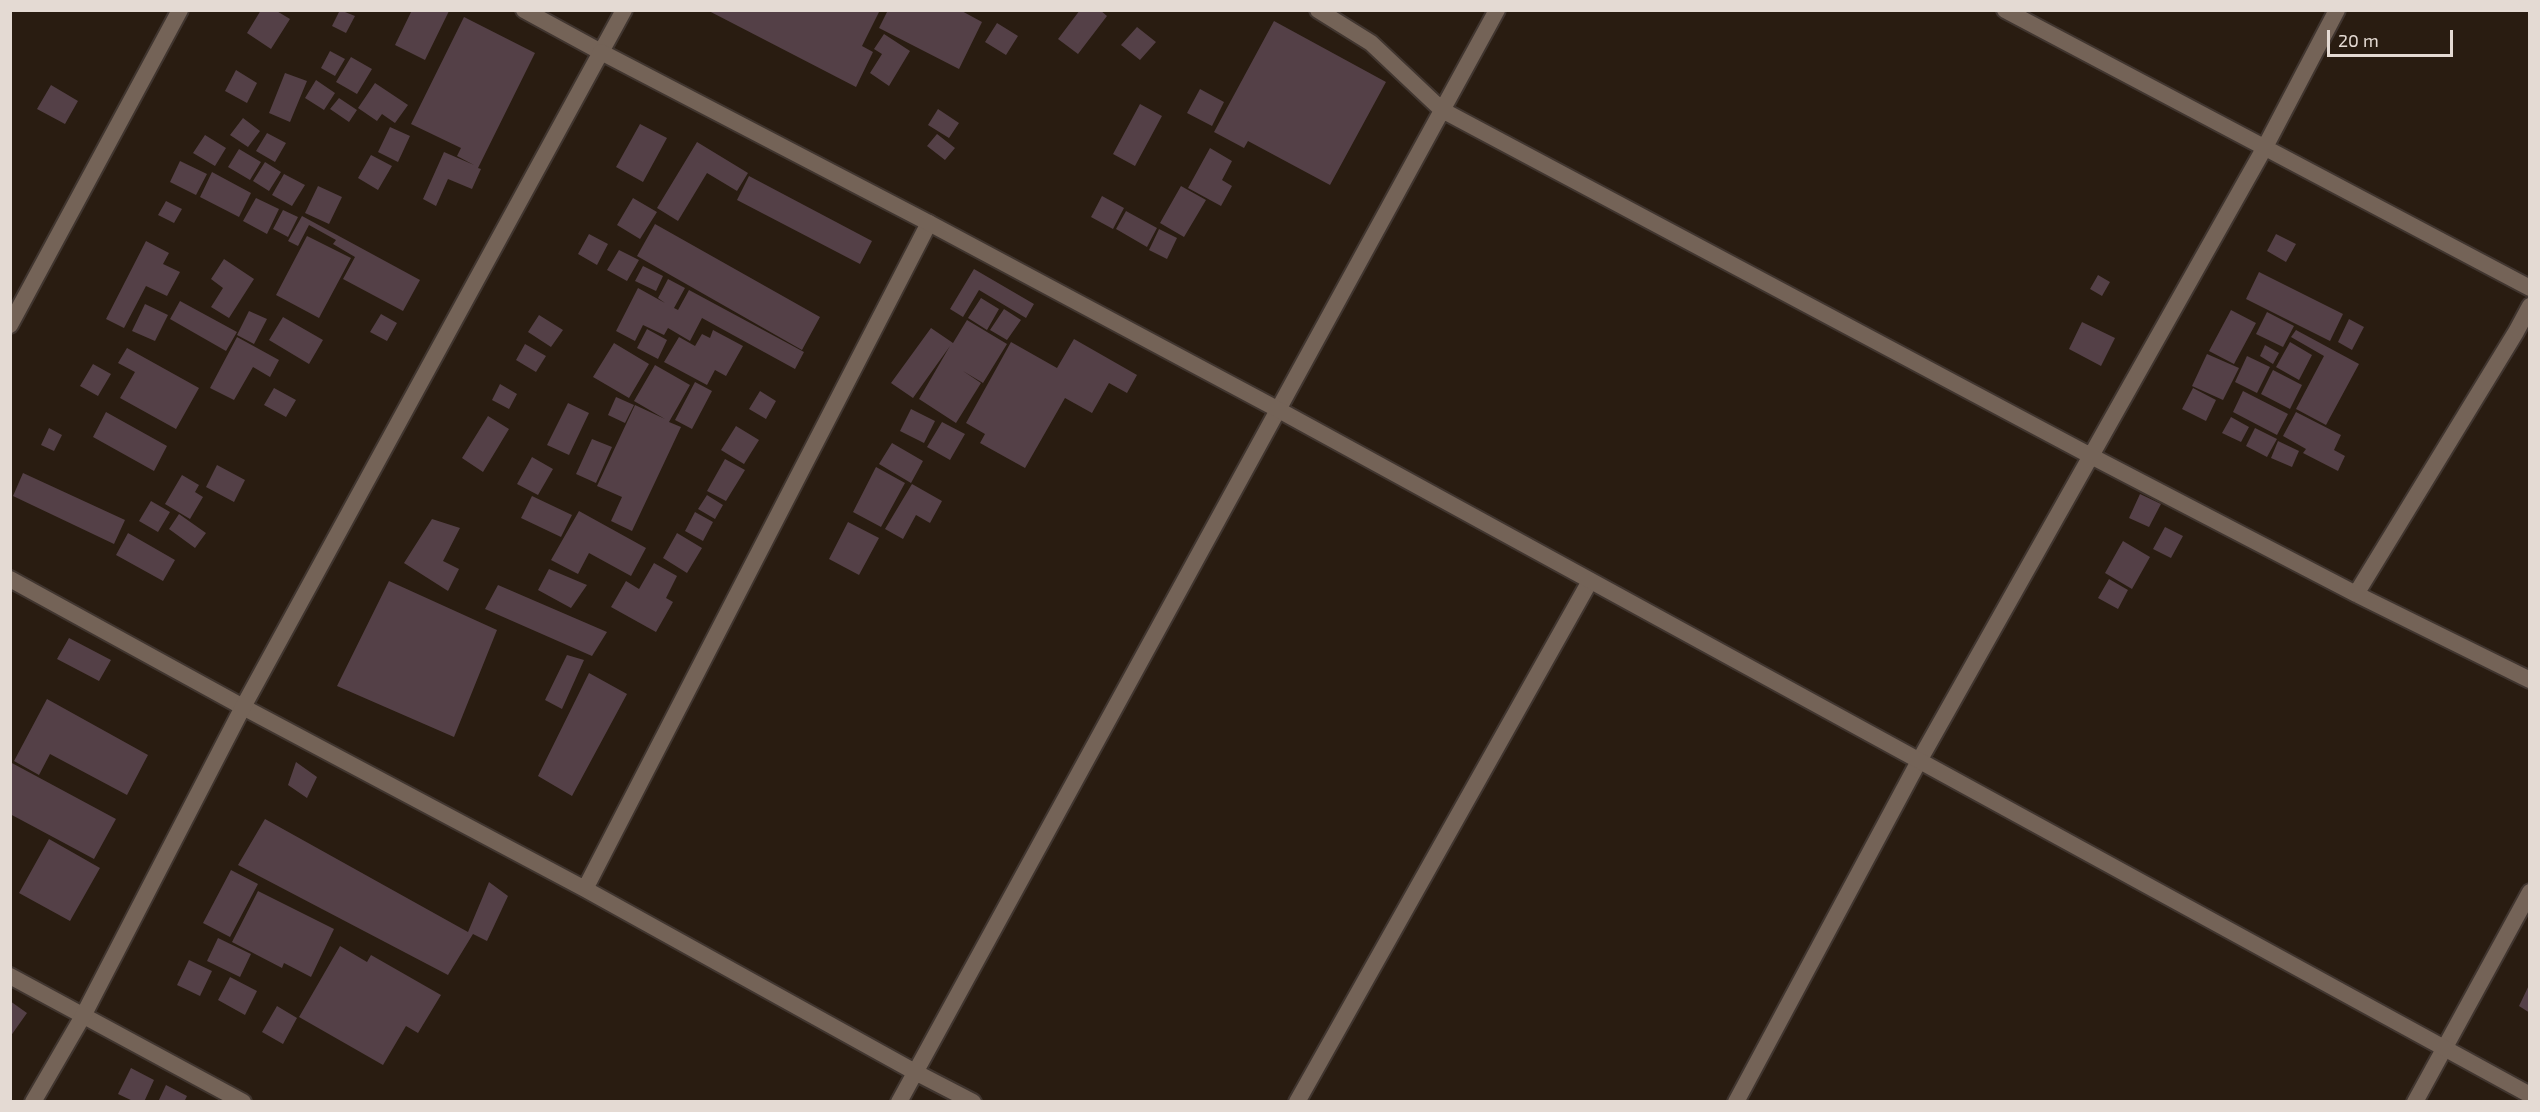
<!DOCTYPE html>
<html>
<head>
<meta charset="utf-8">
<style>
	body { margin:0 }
	#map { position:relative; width:2540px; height:1112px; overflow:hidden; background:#291c11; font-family:"Exo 2",sans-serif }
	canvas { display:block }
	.frame { position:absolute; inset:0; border:12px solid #e4dad3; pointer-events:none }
	.scale { position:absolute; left:2327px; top:30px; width:126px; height:27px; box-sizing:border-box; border:3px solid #e4dad3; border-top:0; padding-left:8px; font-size:18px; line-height:21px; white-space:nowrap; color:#e4dad3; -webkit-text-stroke:4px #291c11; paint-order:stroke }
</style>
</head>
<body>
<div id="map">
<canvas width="2540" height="1112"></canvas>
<div class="frame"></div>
<div class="scale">20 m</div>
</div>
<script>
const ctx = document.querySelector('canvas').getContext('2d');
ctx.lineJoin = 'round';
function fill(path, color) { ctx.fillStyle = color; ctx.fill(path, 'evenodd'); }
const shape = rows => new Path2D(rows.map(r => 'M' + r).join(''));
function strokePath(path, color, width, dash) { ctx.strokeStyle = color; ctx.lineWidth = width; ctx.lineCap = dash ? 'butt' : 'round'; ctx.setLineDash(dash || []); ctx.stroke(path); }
const building = shape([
	[261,10,275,10,290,19,271,49,247,33],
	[340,10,355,16,346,33,332,26],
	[412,10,449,11,425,60,395,45],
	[707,10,880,10,862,46,873,52,856,87],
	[888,10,960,10,982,22,959,69,879,28],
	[1080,10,1100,10,1107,16,1078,54,1058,39],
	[464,17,535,53,478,168,481,169,472,189,448,179,436,206,423,199,444,152,474,165,457,156,461,148,411,124],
	[1274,21,1386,82,1330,185,1248,141,1244,148,1214,132],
	[997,23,1018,36,1006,55,985,42],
	[1137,27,1156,42,1140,60,1121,45],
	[884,34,910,51,889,86,870,73,882,54,874,49],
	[330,51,345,59,335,76,321,68],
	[351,57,372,69,357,94,336,82],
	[236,70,257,83,247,103,225,91],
	[285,73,307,81,290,122,269,113],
	[316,80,335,93,324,110,305,98],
	[375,83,408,105,395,123,382,114,377,121,358,108],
	[51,85,78,101,65,124,37,109],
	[1200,89,1224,102,1212,126,1187,113],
	[339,98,357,110,349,122,330,109],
	[1140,104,1162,116,1135,166,1113,154],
	[938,109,959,123,949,138,928,125],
	[243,118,260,131,248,147,230,135],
	[640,124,667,138,643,182,616,167],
	[390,127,410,136,398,162,378,152],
	[267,133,286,143,275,162,256,151],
	[937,134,955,148,945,160,927,146],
	[205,135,226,148,215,166,193,153],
	[697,142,748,173,737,191,707,173,678,221,657,208],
	[1210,148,1232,161,1222,180,1232,186,1221,206,1188,188],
	[239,149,261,162,250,180,228,167],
	[371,155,392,166,378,190,358,178],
	[180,161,207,174,196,195,170,182],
	[265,162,281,172,269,191,253,181],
	[212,172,251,193,239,217,200,197],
	[284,174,305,185,292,206,272,195],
	[749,176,872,241,860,264,737,200],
	[318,186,342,197,329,224,305,213],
	[1181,186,1206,200,1184,237,1160,223],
	[1102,196,1124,208,1113,229,1091,217],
	[256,198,279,209,267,234,243,221],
	[633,198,657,212,640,239,617,225],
	[166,201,182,209,174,223,158,215],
	[283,210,298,217,288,237,273,229],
	[1126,211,1157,228,1147,247,1116,229],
	[302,216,420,280,403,311,343,279,355,257,333,244,336,240,309,225,298,246,288,241],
	[655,224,820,317,802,350,637,256],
	[1159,229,1177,238,1167,259,1149,250],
	[589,234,608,244,597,265,578,254],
	[2276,234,2296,244,2286,262,2267,251],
	[307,236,351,258,319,318,276,295],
	[146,241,169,253,163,264,180,272,167,296,146,286,124,328,106,319],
	[619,250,639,260,627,281,607,270],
	[224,259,254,279,229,318,211,307,223,288,211,279],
	[643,266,663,276,656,291,635,281],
	[974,269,1034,304,1026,318,979,290,963,317,950,309],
	[2259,272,2343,314,2330,341,2246,299],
	[2098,275,2110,282,2102,296,2090,289],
	[668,279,685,288,674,308,678,310,689,290,804,352,795,369,702,318,690,341,668,328,664,335,643,325,635,341,616,331,638,288,665,303,658,298],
	[981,298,999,309,987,330,968,318],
	[180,301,237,332,226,351,170,319],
	[145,304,168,315,155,341,132,331],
	[1004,309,1021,320,1007,340,990,330],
	[2231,310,2256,323,2234,364,2209,351],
	[249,311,267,319,254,344,237,335],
	[2267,312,2294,326,2283,347,2256,334],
	[381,314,397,323,387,341,370,332],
	[539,315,563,330,551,347,528,332],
	[283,317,323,340,309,364,269,340],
	[2349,319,2364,327,2352,350,2338,342],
	[967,320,1007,344,983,383,963,371,981,383,956,423,919,399,950,346,913,398,891,383,931,328,953,343],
	[2082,322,2115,338,2101,366,2069,349],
	[647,329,667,340,658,359,637,348],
	[713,330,743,346,726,376,715,370,707,385,664,362,679,337,695,346,702,334,710,338],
	[2296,330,2359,364,2326,425,2296,409,2324,356,2291,337],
	[237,337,279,360,270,377,253,367,234,400,210,388],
	[1074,339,1137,375,1127,393,1109,383,1092,413,1065,398,1025,468,980,443,985,434,966,423,1011,342,1057,368],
	[2290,342,2312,355,2299,380,2276,367],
	[614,343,649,364,629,398,593,377],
	[525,344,546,356,536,372,516,360],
	[2265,345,2279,353,2273,364,2260,356],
	[127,348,199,388,176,429,120,398,135,372,118,363],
	[2207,354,2239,368,2223,400,2192,386],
	[2247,356,2270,367,2257,393,2235,382],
	[93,364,111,374,98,396,80,386],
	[655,365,690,385,669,422,681,427,632,531,611,521,622,497,597,486,635,405,665,419,634,401],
	[2273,370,2302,385,2290,409,2261,394],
	[695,382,712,391,692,429,675,420],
	[500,384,517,394,509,409,492,400],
	[274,388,296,400,286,417,264,405],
	[2193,388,2216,400,2206,421,2182,409],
	[760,391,776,401,766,419,749,409],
	[2243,391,2288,414,2277,435,2233,412],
	[616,397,634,405,625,423,608,415],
	[568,403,589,413,569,455,547,445],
	[911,409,935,421,924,443,900,431],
	[106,412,167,446,154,471,93,437],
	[2296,412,2341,435,2334,450,2345,456,2338,471,2303,453,2306,449,2283,436],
	[488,416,509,429,483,472,462,458],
	[2231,417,2249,427,2241,442,2222,433],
	[942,422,965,434,950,460,927,447],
	[736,426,759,440,744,464,721,450],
	[49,428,62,435,54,451,41,445],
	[2255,428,2277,439,2267,457,2246,446],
	[592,439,612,447,596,483,576,474],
	[2278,441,2299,451,2292,467,2271,458],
	[892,443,923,461,911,483,879,464],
	[532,457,553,469,538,495,517,484],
	[725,459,745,470,726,501,707,491],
	[217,465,245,480,234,502,206,487],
	[876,467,905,483,881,527,853,512],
	[23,473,125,520,114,544,13,496],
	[182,475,199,485,195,492,203,497,190,519,165,504],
	[912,484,942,501,930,523,916,515,903,539,885,529],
	[2140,494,2161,504,2149,527,2129,518],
	[707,495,723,505,715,519,698,509],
	[532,496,572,515,561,537,521,518],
	[151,501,170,512,158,532,139,521],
	[579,511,646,548,631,576,589,553,578,574,551,560],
	[695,512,713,522,703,541,685,531],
	[179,514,206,533,195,548,169,529],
	[432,519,460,528,443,561,459,569,448,591,404,563],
	[848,522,879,538,859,575,829,559],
	[2165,527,2183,536,2171,558,2153,549],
	[128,533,175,560,163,581,116,555],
	[677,533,702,548,687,573,663,558],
	[2123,541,2150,557,2132,589,2105,573],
	[654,563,677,576,666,598,673,602,656,632,611,607,626,581,639,589],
	[549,569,587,585,571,608,538,590],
	[2109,579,2128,590,2118,609,2098,598],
	[389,581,497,630,454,737,337,686],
	[498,585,607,632,592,656,485,609],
	[69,638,111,660,99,681,57,659],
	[567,655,584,660,562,709,545,700],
	[589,673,627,694,572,796,538,776],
	[47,699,148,755,127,795,50,754,39,775,14,761],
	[10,762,116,819,94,859,10,814],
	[296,762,317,777,307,798,288,785],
	[265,819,468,932,489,882,508,896,487,941,473,934,448,975,238,865],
	[49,839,100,868,70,921,19,893],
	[231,870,258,884,230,937,203,923],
	[258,891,334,929,311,977,284,963,282,968,232,942],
	[218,938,251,954,240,977,207,961],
	[340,946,367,962,371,955,441,995,418,1033,406,1026,383,1065,299,1017],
	[189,960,212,971,200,996,177,985],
	[230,977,257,991,245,1015,218,1000],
	[2530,983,2530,1013,2519,1006],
	[10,1001,27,1013,10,1037],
	[277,1006,297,1018,283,1044,262,1032],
	[131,1068,154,1080,144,1102,135,1102,118,1094],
	[166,1085,187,1096,184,1102,158,1102]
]);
const minor = shape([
	[524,10,601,52,624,10],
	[1318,10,1371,43,1442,110,2091,456,2356,594,2530,680],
	[2005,10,2530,288],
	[10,325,180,10],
	[10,579,243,707,585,889,915,1072,973,1102],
	[2356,594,2516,332,2530,306],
	[585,889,929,223],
	[10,976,243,1102],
	[899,1102,1497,10],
	[1297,1102,1590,581],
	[1736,1102,1919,761,2265,147,2337,10],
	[2415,1102,2530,892]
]);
const tertiary = shape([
	[33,1102,83,1016,243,707,601,52,929,223,1277,409,2530,1095]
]);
fill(building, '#544047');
strokePath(minor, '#40352f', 20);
strokePath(tertiary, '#40352f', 20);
strokePath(minor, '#746357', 16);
strokePath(tertiary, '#746357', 16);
</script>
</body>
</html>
